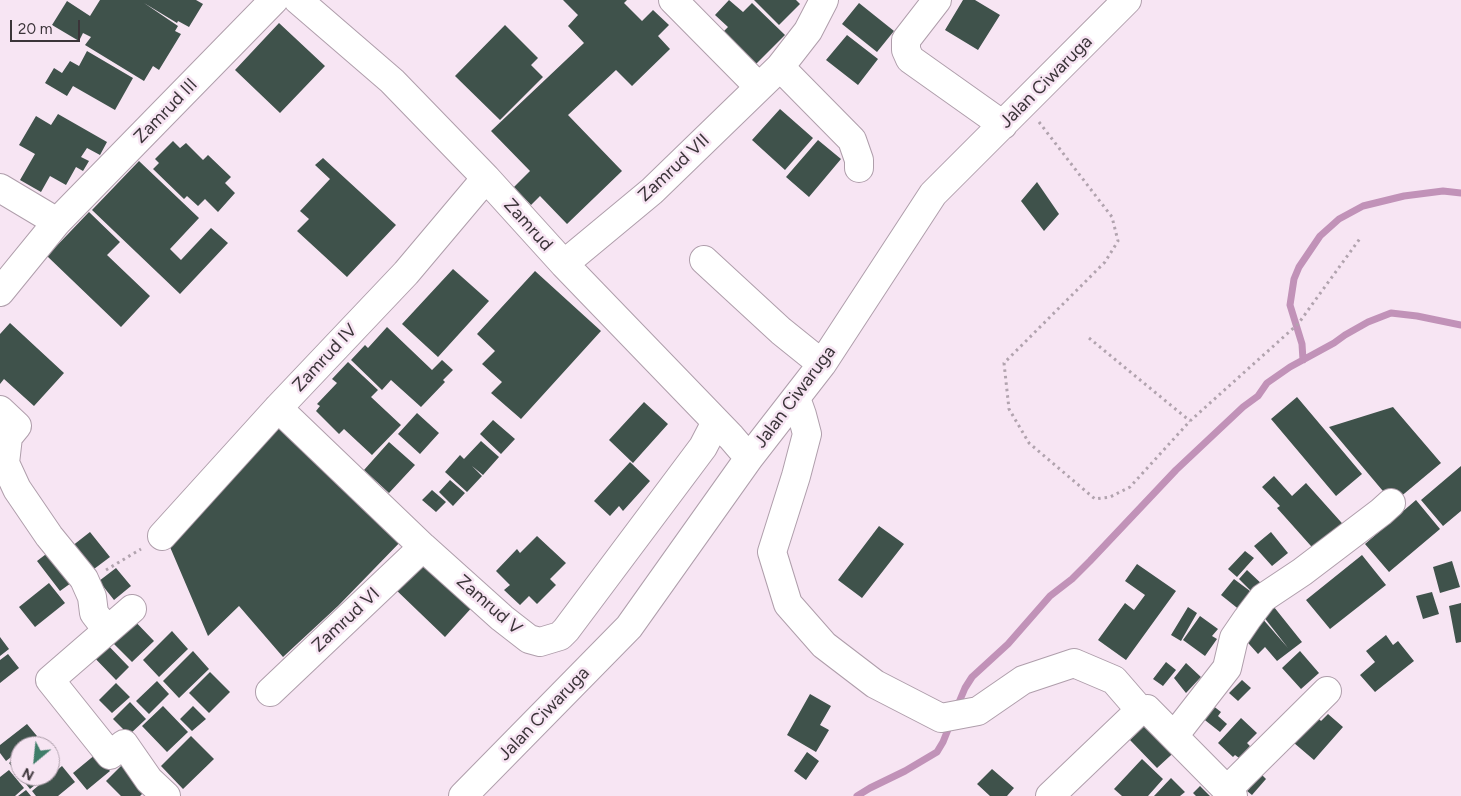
<!DOCTYPE html>
<html>
<head>
<meta charset="utf-8">
<style>
	body { margin:0 }
	#map { position:relative; width:1461px; height:796px; overflow:hidden; background:#f7e5f3; font-family:Figtree,sans-serif }
	canvas { display:block }
	.north { position:absolute; left:10px; top:736px; width:50px; height:50px; box-sizing:border-box; background:#f7e5f3; border:1px solid #ac9ea9; border-radius:50%; rotate:208deg; font-size:14px; font-weight:700; line-height:20px; text-align:center; color:#3b3439 }
	.north::after { content:''; display:block; margin:auto; width:18px; height:22px; background:#3f7d69; clip-path:polygon(50% 0,100% 100%,50% 72%,0 100%) }
	.scale { position:absolute; left:10px; top:20px; width:70px; height:22px; box-sizing:border-box; border:2px solid #3b3439; border-top:0; padding-left:6px; font-size:15px; line-height:18px; white-space:nowrap; color:#3b3439; -webkit-text-stroke:4px #f7e5f3; paint-order:stroke }
</style>
</head>
<body>
<div id="map">
<canvas width="1461" height="796"></canvas>
<div class="north">N</div>
<div class="scale">20 m</div>
</div>
<script>
const ctx = document.querySelector('canvas').getContext('2d');
ctx.lineJoin = 'round';
const shape = rows => new Path2D(rows.map(r => 'M' + r).join(''));
function strokePath(path, color, width, dash) { ctx.strokeStyle = color; ctx.lineWidth = width; ctx.lineCap = dash ? 'butt' : 'round'; ctx.setLineDash(dash || []); ctx.stroke(path); }
function fill(path, color) { ctx.fillStyle = color; ctx.fill(path, 'evenodd'); }
function drawText(font, color, halo, rows, align = 'center') {
  ctx.font = font + ' Figtree,sans-serif'; ctx.lineWidth = 5; ctx.setLineDash([]); ctx.textBaseline = 'middle'; ctx.strokeStyle = halo; ctx.fillStyle = color; for (const [text, x, y, turn = 0] of rows) {
    ctx.save(); ctx.translate(x, y); ctx.rotate((+turn || 0) * Math.PI / 180); ctx.textAlign = isNaN(turn) ? turn : align; if (halo) ctx.strokeText(text, 0, 0); ctx.fillText(text, 0, 0); ctx.restore();
  }
}
const stream = shape([
	[1303,360,1302,344,1290,305,1294,279,1299,267,1320,236,1339,219,1363,206,1404,196,1443,191,1461,193],
	[957,707,965,688,972,677,1008,644,1050,596,1072,579,1090,561,1176,470,1243,407,1258,396,1267,383,1290,367,1334,343,1345,335,1368,322,1391,313,1417,316,1461,325],
	[857,796,870,788,905,771,937,752,943,742,951,722]
]);
const building = shape([
	[100,0,196,0,203,4,189,27,178,21,177,23,144,3,178,26,175,31,181,34,159,70,153,66,144,81,85,45,91,37,83,33,79,41,52,25,67,1,90,16],
	[563,0,627,0,624,3,642,21,653,10,669,25,658,36,670,49,632,86,616,70,568,115,622,171,567,224,540,196,531,205,514,187,530,171,491,131,584,43,568,26,578,15],
	[729,0,743,12,752,3,785,35,755,65,723,32,728,27,715,15],
	[754,0,796,0,800,4,779,25],
	[963,0,975,0,1000,15,978,50,945,30],
	[859,3,894,31,877,52,842,24],
	[279,23,325,66,280,113,235,70],
	[505,25,538,58,531,65,543,77,500,120,455,76],
	[847,35,878,59,858,85,826,60],
	[87,51,133,78,115,110,73,86,67,96,45,83,54,68,62,73,70,61,79,66],
	[780,109,813,138,785,170,752,140],
	[58,114,107,142,100,155,87,148,81,157,89,161,83,171,76,167,66,185,50,176,41,192,20,180,35,154,19,145,36,116,51,125],
	[818,140,841,159,809,197,786,177],
	[173,141,180,148,186,143,203,160,208,155,231,177,225,183,235,193,218,212,205,199,198,206,187,196,184,199,153,169,159,163,155,159],
	[323,158,396,225,347,277,297,231,309,219,300,211,330,179,315,165],
	[139,161,199,218,170,249,181,260,211,228,228,243,180,294,92,210],
	[1037,182,1059,214,1044,231,1021,201],
	[89,212,120,242,107,255,150,296,121,327,47,256],
	[453,269,489,301,438,357,402,324],
	[535,271,601,331,521,419,491,393,502,382,482,364,495,351,477,334],
	[10,323,64,373,34,406,4,379,0,384,0,334],
	[387,327,432,370,442,360,453,370,443,380,445,382,421,407,391,380,382,390,351,360,365,345,368,348],
	[348,362,378,390,371,397,401,425,372,455,344,429,339,434,316,411,320,406,317,404,337,383,332,379],
	[1297,397,1362,474,1336,496,1271,419],
	[644,402,668,424,633,463,609,440],
	[1393,407,1441,463,1393,503,1329,427],
	[417,413,439,433,420,454,398,434],
	[493,420,515,439,501,454,480,434],
	[282,421,406,536,338,606,283,657,239,606,208,636,170,547],
	[481,441,499,457,483,475,472,466,482,476,467,492,445,472,460,455,464,459],
	[389,442,415,465,389,493,364,470],
	[630,462,650,481,623,511,619,506,610,516,594,501],
	[1461,466,1461,511,1443,526,1421,500],
	[1274,476,1292,496,1306,483,1349,531,1319,555,1277,508,1280,506,1262,487],
	[450,480,465,493,453,506,439,492],
	[432,490,446,502,436,512,422,500],
	[1416,500,1440,529,1389,572,1365,544],
	[879,526,904,544,862,598,838,580],
	[90,532,110,557,86,575,67,550],
	[1271,532,1288,553,1272,566,1254,546],
	[537,536,566,563,550,579,556,585,537,604,529,596,520,605,504,590,510,585,496,571,517,549,520,553],
	[54,548,78,578,60,591,37,561],
	[1245,551,1254,558,1237,577,1228,569],
	[1362,555,1386,585,1330,629,1306,600],
	[425,556,475,604,445,637,393,587],
	[1452,561,1460,587,1440,593,1433,567],
	[1137,564,1176,591,1126,660,1098,640,1125,603,1134,610,1145,595,1125,581],
	[116,568,131,586,114,600,99,581],
	[1247,570,1265,587,1256,596,1239,579],
	[1234,579,1254,594,1241,611,1221,595],
	[49,583,65,603,35,627,19,607],
	[1432,592,1439,614,1423,619,1416,596],
	[1461,603,1461,642,1456,643,1449,606],
	[1188,607,1197,613,1181,641,1171,635],
	[1274,607,1302,642,1277,661,1265,647,1258,654,1241,635,1261,617,1288,648,1263,616],
	[129,615,154,641,132,662,107,637],
	[1200,616,1218,629,1212,636,1217,639,1205,656,1183,640],
	[172,631,188,649,159,677,143,660],
	[1386,635,1393,645,1398,641,1414,661,1375,692,1360,675,1375,662,1366,651],
	[0,637,9,649,0,656],
	[101,638,129,667,116,680,88,651],
	[193,651,209,669,179,698,163,681],
	[1300,651,1319,673,1301,689,1282,668],
	[8,654,19,668,0,683,0,660],
	[1166,662,1176,670,1163,686,1153,679],
	[1186,663,1201,677,1186,693,1174,678],
	[210,672,230,692,209,713,189,693],
	[1242,680,1251,688,1238,701,1229,693],
	[157,681,169,694,149,714,136,701],
	[116,683,130,697,112,713,99,700],
	[810,694,831,706,820,725,829,730,816,752,787,735],
	[130,702,146,719,129,735,113,719],
	[1212,705,1221,712,1218,716,1227,724,1220,732,1201,717],
	[163,706,188,732,167,752,142,726],
	[193,706,206,719,192,731,180,719],
	[1314,706,1323,714,1319,719,1321,721,1328,714,1343,727,1314,760,1287,737],
	[1154,717,1182,745,1157,768,1130,740],
	[1241,718,1257,733,1247,743,1250,746,1239,758,1235,755,1233,757,1218,743],
	[27,724,37,736,25,746,20,746,20,750,6,761,0,753,0,745],
	[191,736,214,759,183,789,161,766],
	[807,752,819,761,806,780,794,771],
	[20,754,20,776,46,776,30,789,9,763],
	[96,754,110,771,87,790,73,773],
	[1142,759,1163,779,1148,796,1122,796,1114,789],
	[125,762,149,787,140,796,121,796,106,781],
	[62,766,75,782,58,796,36,796,32,791],
	[1257,766,1264,773,1262,775,1266,779,1252,795,1247,791,1250,788,1243,781],
	[992,769,1014,788,1007,796,990,796,977,784],
	[9,770,24,788,15,796,0,796,0,777],
	[1171,778,1185,792,1180,796,1154,796],
	[1200,786,1210,796,1196,796,1193,793],
	[26,790,31,796,18,796]
]);
const path = shape([
	[1039,122,1112,217,1118,241,1105,262,1004,363,1009,409,1029,443,1095,499,1110,497,1130,487,1190,421,1298,324,1361,237],
	[1089,338,1190,421],
	[106,570,141,549]
]);
const minor = shape([
	[298,0,392,81,486,178,564,264,731,437,749,458],
	[673,0,759,87],
	[937,0,906,40,906,50,910,59,1003,125],
	[780,67,852,140,859,160,859,168],
	[0,188,57,222],
	[704,260,781,331,822,364],
	[564,264,652,191,780,67,808,31,824,0],
	[0,292,57,222,274,0],
	[796,398,802,415,807,434,796,476,772,552,788,604,824,645,875,684,941,718,978,711,1023,680,1074,663,1114,680,1140,710],
	[278,408,423,547,502,618,529,639,540,642,560,636,566,630,703,447,716,422],
	[0,410,17,426,8,437,5,463,17,489,49,536,84,579,92,597,94,613,107,630],
	[162,536,278,408,406,273,486,178],
	[132,609,50,680,110,755,124,744,149,780,166,796],
	[270,692,423,547],
	[1174,736,1227,668,1234,638,1247,619,1263,598,1302,572,1381,512,1391,503],
	[1227,790,1327,691],
	[463,796,629,627,749,458,822,364,933,194,1127,0],
	[1050,796,1140,710,1147,709,1233,796]
]);
const streetNames = [
	["Jalan Ciwaruga",1046,82,-45],
	["Zamrud III",166,111,-46],
	["Zamrud VII",674,168,-43],
	["Zamrud",528,225,48],
	["Zamrud IV",325,358,-47],
	["Jalan Ciwaruga",795,397,-53],
	["Zamrud V",489,605,41],
	["Zamrud VI",346,620,-43],
	["Jalan Ciwaruga",544,714,-46]
];
strokePath(stream, '#c192b8', 7);
fill(building, '#3f524b');
strokePath(minor, '#af9eab', 30);
strokePath(path, '#b1a3ae', 3, [2.5, 4]);
strokePath(minor, '#fff', 28);
drawText('18px', '#3b3439', '#f7e5f3', streetNames);
</script>
</body>
</html>
